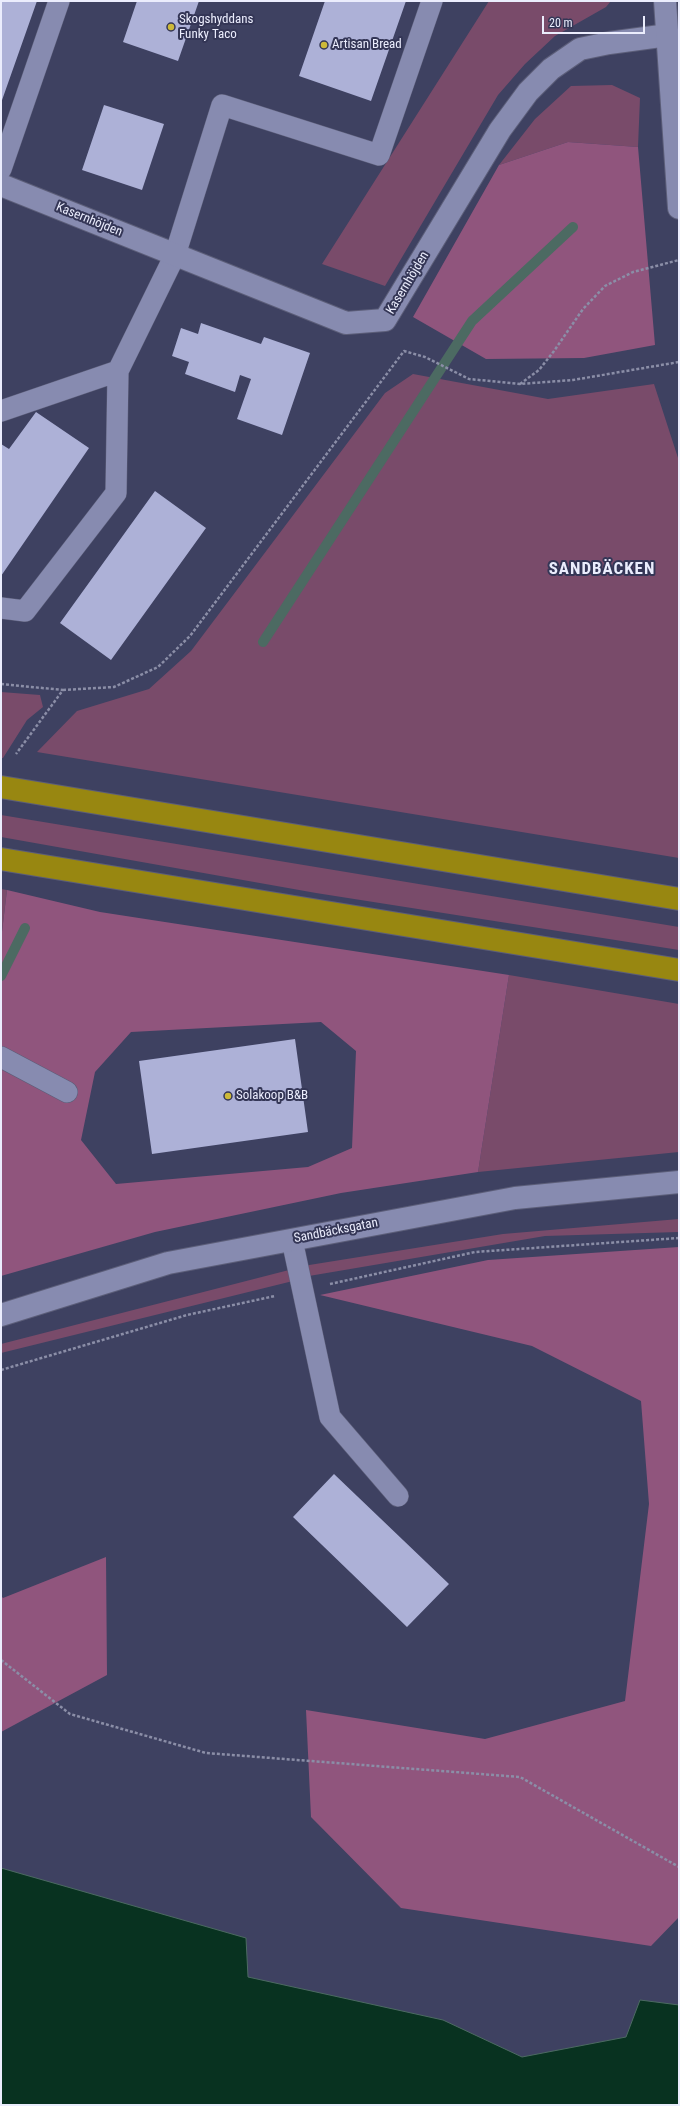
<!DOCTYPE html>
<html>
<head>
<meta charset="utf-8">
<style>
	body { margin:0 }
	#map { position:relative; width:680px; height:2106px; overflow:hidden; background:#3e4161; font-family:"Roboto Condensed",sans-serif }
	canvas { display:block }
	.frame { position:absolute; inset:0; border:2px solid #ebedfd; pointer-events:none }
	.scale { position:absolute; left:542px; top:16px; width:103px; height:18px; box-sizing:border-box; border:2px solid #ebedfd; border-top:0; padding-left:5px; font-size:12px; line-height:14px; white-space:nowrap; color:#ebedfd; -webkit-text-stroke:3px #343656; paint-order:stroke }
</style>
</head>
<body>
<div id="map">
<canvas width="680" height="2106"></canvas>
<div class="frame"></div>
<div class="scale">20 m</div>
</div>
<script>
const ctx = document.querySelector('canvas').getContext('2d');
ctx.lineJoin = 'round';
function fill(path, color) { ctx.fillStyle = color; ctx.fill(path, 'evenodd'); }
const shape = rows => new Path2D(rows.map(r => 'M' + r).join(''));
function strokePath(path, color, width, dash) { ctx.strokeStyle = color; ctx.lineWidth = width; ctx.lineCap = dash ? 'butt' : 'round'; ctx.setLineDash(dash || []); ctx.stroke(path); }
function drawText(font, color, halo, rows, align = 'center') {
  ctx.font = font + ' "Roboto Condensed",sans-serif'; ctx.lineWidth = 4; ctx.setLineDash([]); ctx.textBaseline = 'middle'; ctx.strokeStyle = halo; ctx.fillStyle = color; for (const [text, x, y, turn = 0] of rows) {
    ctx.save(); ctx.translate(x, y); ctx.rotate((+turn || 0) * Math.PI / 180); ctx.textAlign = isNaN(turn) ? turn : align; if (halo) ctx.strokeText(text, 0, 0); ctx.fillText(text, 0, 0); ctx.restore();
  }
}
const green = shape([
	[489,1,611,1,606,7,555,36,525,64,498,95,385,286,322,264],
	[612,85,640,98,638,147,568,142,499,165,535,119,571,86],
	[413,374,548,399,654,384,679,461,679,858,37,752,77,711,149,689,191,651,385,393],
	[1,692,40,695,43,707,27,720,3,758,1,758],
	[1,815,679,927,679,950,316,893,1,837],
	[1,889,7,890,1,940],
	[509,975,679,1004,679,1152,478,1172],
	[679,1219,679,1232,545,1236,309,1276,303,1266,503,1234],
	[289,1270,293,1281,1,1353,1,1344]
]);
const forest = shape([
	[568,142,638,147,655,345,584,358,486,359,413,317,499,165],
	[7,890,100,912,509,975,478,1172,341,1193,155,1232,1,1276,1,940],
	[321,1022,356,1051,352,1148,308,1167,116,1184,81,1140,95,1072,131,1032],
	[679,1247,679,1917,651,1946,401,1908,311,1817,306,1710,485,1739,625,1701,649,1504,641,1401,532,1346,320,1295,488,1260],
	[106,1557,107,1675,1,1732,1,1596,3,1598]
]);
const water = shape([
	[1,1868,246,1938,248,1977,443,2020,522,2057,626,2037,640,2000,679,2005,679,2105,1,2105,1,1868]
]);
const stream = shape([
	[263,642,472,321,573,227],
	[1,976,25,928]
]);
const building = shape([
	[1,1,37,1,1,103],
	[137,1,199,1,178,61,123,42],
	[325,1,406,1,371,101,299,76],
	[104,105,164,124,142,190,82,170],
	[201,323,261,344,264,337,310,353,282,435,237,419,251,379,240,375,235,392,185,374,189,362,172,356,181,328,198,334],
	[36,412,89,448,1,576,1,444,9,449],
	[155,491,206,528,111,660,60,623],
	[295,1039,308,1132,152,1154,139,1061],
	[334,1474,449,1584,407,1627,293,1517]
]);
const path = shape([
	[520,384,539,370,554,351,583,309,605,286,633,272,679,260],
	[1,684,63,690,16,754],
	[63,690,114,687,158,667,190,636,404,351,425,357,469,379,520,384,573,380,679,362],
	[330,1284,475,1252,679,1238],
	[1,1370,187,1315,275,1296],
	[1,1660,70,1714,206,1753,520,1777,679,1867]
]);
const lane = shape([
	[1,169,59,1],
	[1,411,118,371,175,255,222,105,379,155,432,1],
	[1,608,25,611,116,493,118,371],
	[1,1057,67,1092],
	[292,1240,330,1417,398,1496]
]);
const street = shape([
	[1,185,346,323,385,320,500,130,528,92,551,69,580,49,609,43,668,35]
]);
const secondary = shape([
	[665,1,679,208],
	[1,1315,168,1263,515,1198,679,1182]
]);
const highway = shape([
	[1,787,679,899],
	[1,859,679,970]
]);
const markers = [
	[171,27,4,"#cdb938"],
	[324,45,4,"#cdb938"],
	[228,1096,4,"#cdb938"]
];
const poiNames = [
	["Skogshyddans",179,20],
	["Funky Taco",179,35],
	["Artisan Bread",332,45],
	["Solakoop B&B",236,1096]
];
const streetNames = [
	["Kasernhöjden",89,220,22],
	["Kasernhöjden",408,283,-59],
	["Sandbäcksgatan",336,1231,-11]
];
const districtNames = [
	["SANDBÄCKEN",602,570]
];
fill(green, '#794b6a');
fill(forest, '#90557d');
fill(water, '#083220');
strokePath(water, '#4c6a62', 1);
strokePath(stream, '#4c6a62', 10);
fill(building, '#adb1d7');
strokePath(lane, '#5c5e79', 22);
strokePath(street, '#5c5e79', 24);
strokePath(secondary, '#5c5e79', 24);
strokePath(highway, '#5c5e79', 24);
strokePath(path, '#8b8ea7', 2.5, [3, 2]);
strokePath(lane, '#878bb0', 21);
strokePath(street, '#878bb0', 22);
strokePath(secondary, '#878bb0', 22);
strokePath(highway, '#988711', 22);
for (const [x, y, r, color] of markers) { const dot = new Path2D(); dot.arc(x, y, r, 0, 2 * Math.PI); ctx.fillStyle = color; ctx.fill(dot); strokePath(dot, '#343656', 1.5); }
drawText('13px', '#ebedfd', '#343656', poiNames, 'left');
drawText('13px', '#ebedfd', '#343656', streetNames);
ctx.letterSpacing = '1px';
drawText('bold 17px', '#ebedfd', '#343656', districtNames);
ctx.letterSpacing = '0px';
</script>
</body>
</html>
